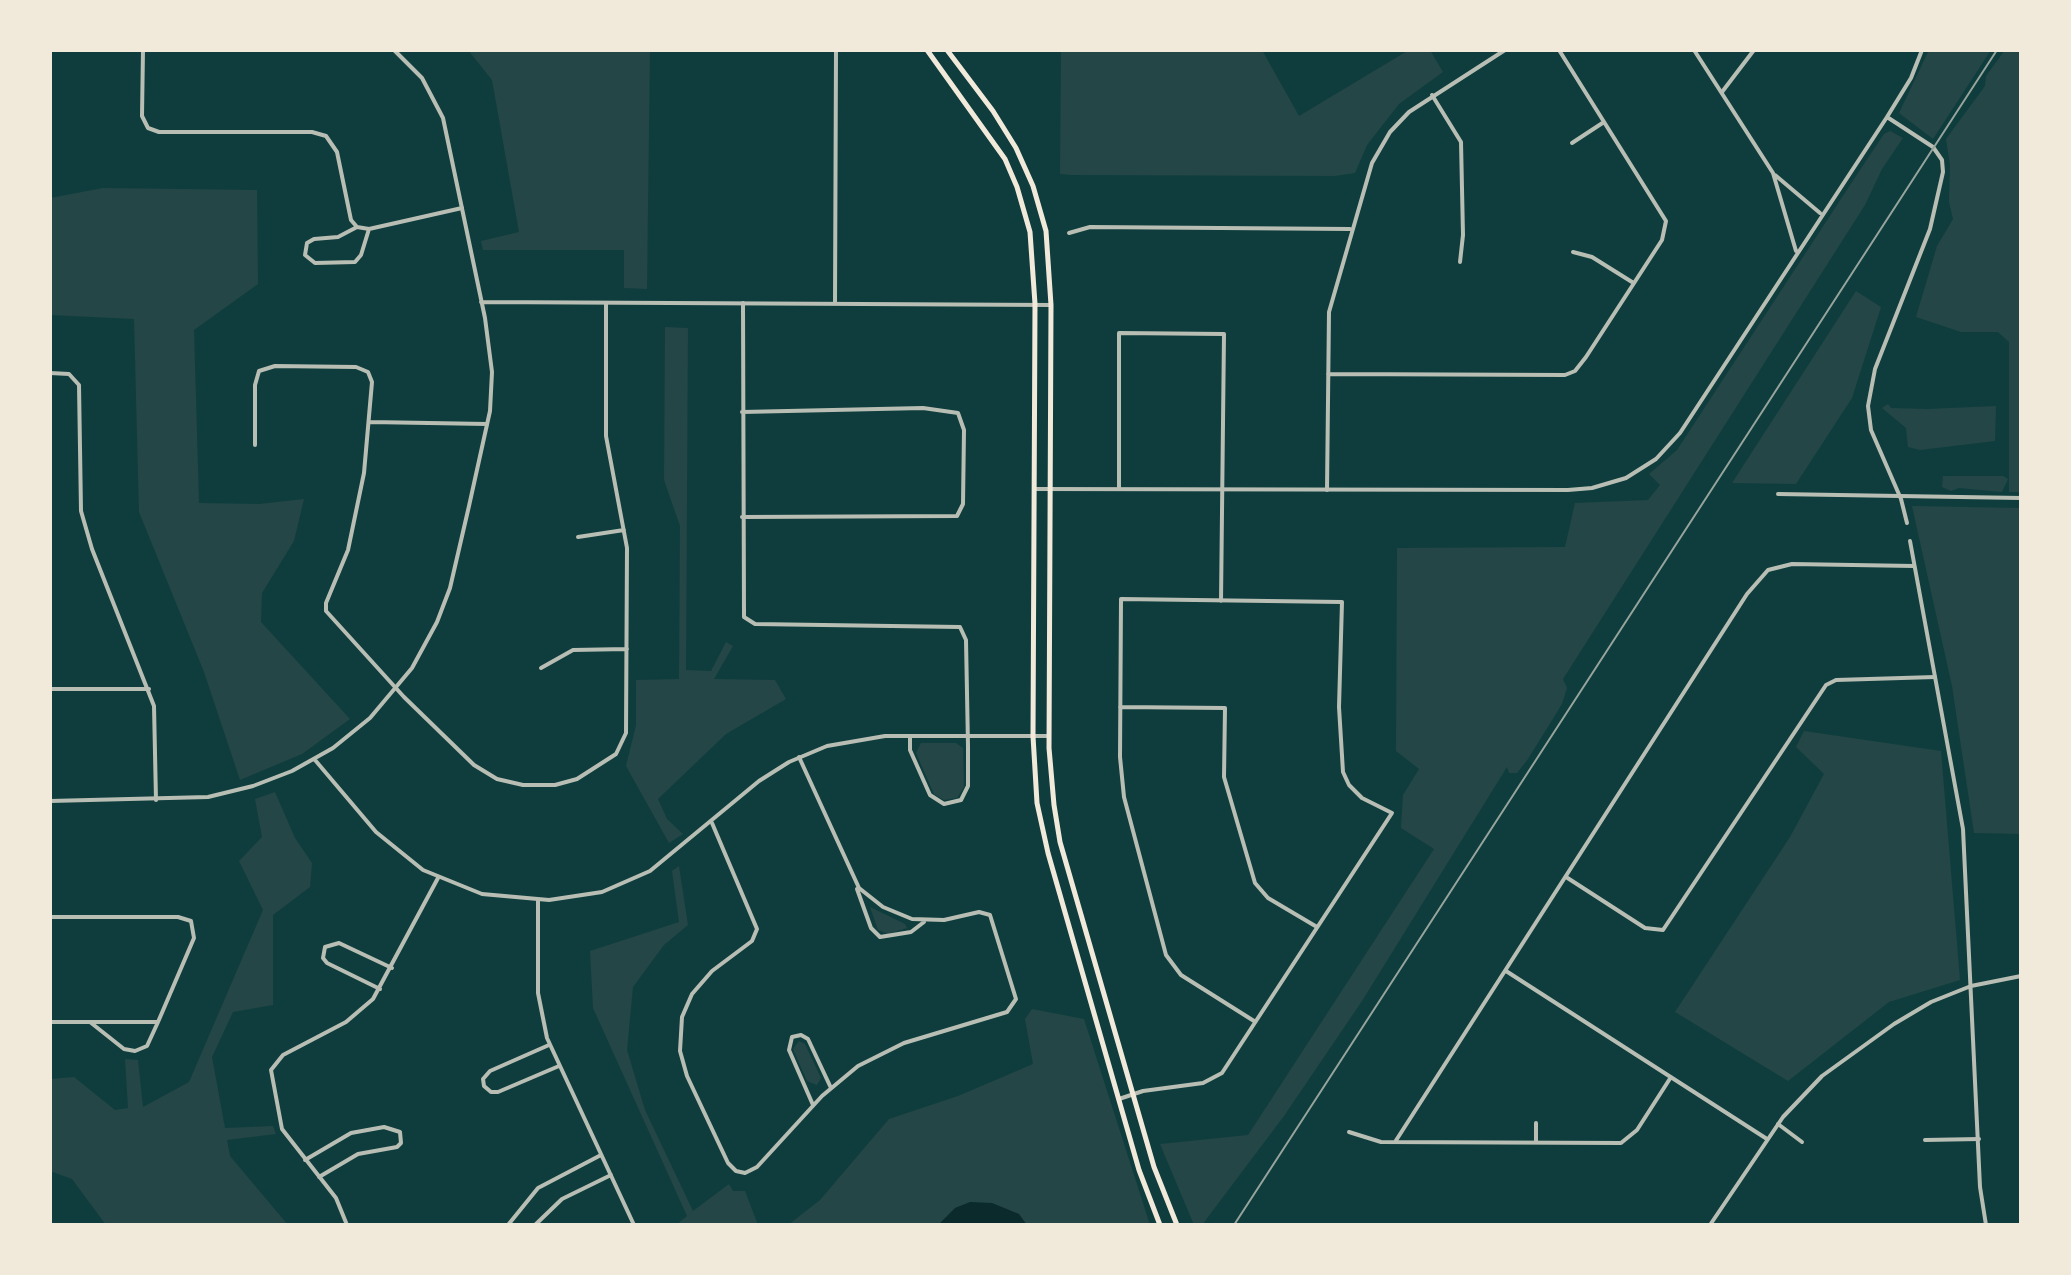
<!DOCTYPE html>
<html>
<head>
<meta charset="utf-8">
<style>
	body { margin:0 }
	#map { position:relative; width:2071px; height:1275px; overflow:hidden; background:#0f3d3e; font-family:"IBM Plex Serif",serif }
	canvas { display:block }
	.frame { position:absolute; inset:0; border:52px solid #f1e9da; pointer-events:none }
</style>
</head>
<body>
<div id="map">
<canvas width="2071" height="1275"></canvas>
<div class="frame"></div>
</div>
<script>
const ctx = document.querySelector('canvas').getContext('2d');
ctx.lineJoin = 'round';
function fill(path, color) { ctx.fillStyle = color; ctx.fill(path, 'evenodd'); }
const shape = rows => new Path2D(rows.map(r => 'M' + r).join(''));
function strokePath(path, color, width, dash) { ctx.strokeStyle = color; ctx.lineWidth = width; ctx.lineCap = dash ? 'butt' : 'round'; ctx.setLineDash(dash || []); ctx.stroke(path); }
const green = shape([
	[468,50,650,50,647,289,624,288,624,250,483,250,481,241,519,232,492,80],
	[1061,50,1262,50,1299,116,1409,50,1430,50,1443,72,1399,104,1367,145,1355,173,1335,176,1071,175,1060,174],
	[1929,50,1991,50,1933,139,1899,113],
	[2005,50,2021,50,2021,492,2009,492,2009,342,1998,332,1961,332,1916,317,1937,246,1953,219,1949,202,1950,165,1946,139,1985,86,1986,76],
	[1890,131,1903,138,1882,169,1865,205,1563,679,1567,688,1562,704,1528,759,1517,773,1509,773,1507,767,1362,1001,1284,1116,1202,1225,1194,1225,1160,1144,1248,1135,1434,849,1401,828,1403,795,1419,769,1396,751,1397,548,1565,547,1575,503,1648,500,1660,485,1649,474,1677,450,1852,182,1884,134],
	[103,188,257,190,258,284,194,330,199,503,259,504,304,499,294,541,262,593,261,622,350,719,302,754,240,780,204,672,139,512,134,319,50,315,50,198],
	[1856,291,1881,307,1852,398,1796,484,1732,483],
	[665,327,688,328,686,670,711,671,726,642,733,646,714,679,775,680,786,699,726,734,658,799,667,819,683,834,669,843,626,766,636,725,636,680,679,679,680,526,664,480],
	[1888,404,1891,408,1927,409,1996,406,1995,441,1920,450,1908,447,1906,428,1882,408],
	[1943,476,2003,476,2008,479,2002,492,1959,488,1951,491,1942,487],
	[1912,506,2021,508,2021,834,1974,833,1952,686],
	[1804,731,1941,751,1960,980,1889,1002,1788,1081,1675,1012,1790,837,1824,774,1796,747],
	[921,743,956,743,963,748,964,787,957,798,944,800,934,794,916,753],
	[275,792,295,838,312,863,310,887,273,915,273,1005,233,1012,212,1057,225,1128,273,1126,276,1134,227,1140,230,1156,288,1225,106,1225,72,1179,50,1171,50,1079,74,1077,115,1110,128,1108,125,1059,138,1060,143,1107,189,1082,263,910,239,861,262,837,255,799],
	[679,866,688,925,664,945,633,987,627,1050,645,1110,693,1211,729,1184,733,1191,745,1191,758,1225,676,1225,687,1216,593,1008,590,951,679,922,672,871],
	[870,907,905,924,907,928,888,934,878,930],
	[1032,1009,1084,1019,1150,1225,788,1225,820,1200,889,1119,958,1096,1033,1064,1025,1019],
	[799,1041,805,1044,821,1078,817,1085,807,1081,793,1049]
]);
const water = shape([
	[970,1202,992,1203,1019,1214,1027,1225,938,1225,955,1208]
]);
const minor = shape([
	[143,50,142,116,148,128,159,132,312,132,326,136,337,152,351,220,357,227],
	[1722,92,1754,50],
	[1432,95,1461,142,1463,235,1460,262],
	[1572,143,1604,122],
	[369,229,361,255,355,262,315,263,305,255,307,243,314,239,338,237,357,227,369,229,462,208],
	[1069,233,1090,227,1350,229],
	[1573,252,1592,257,1632,282],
	[743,303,744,617,755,624,960,627,966,640,968,746,968,786,961,800,944,804,930,795,910,750,910,736],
	[835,303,836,50],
	[50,373,69,374,79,385,81,511,92,549,154,706,156,800],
	[1328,374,1565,375,1575,371,1586,357,1662,240,1666,221,1559,50],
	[742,412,923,408,958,413,964,430,963,504,957,516,742,517],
	[370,422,487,424],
	[255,445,255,385,259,371,275,366,356,367,368,372,372,382,364,473,348,550,326,603,326,611,404,697,474,765,497,779,523,785,555,785,577,779,616,754,626,733,627,548,606,436,606,303],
	[1119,489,1119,333,1224,334,1221,601],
	[1327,490,1329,312,1372,163,1390,132,1409,112,1505,50],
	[1778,494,2021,498],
	[578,537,624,530],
	[541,668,573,650,627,649],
	[50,689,149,689],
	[1120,707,1225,708,1224,777,1255,883,1268,898,1317,927],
	[712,823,757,929,752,941,712,971,692,994,682,1017,680,1051,687,1076,728,1163,736,1171,745,1173,757,1167,822,1096,858,1066,904,1043,1007,1012,1016,999,990,915,979,912,944,920,912,919,883,907,859,888,799,757],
	[1566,877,1645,928,1663,930,1826,685,1836,680,1935,677],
	[857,889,871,928,880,937,911,932,924,922],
	[538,901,538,993,547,1038,634,1225],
	[50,917,178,917,191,921,194,938,158,1022],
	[1506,971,1767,1139],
	[1971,986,2021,976],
	[380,989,327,963,323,958,325,947,339,943,392,968],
	[50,1022,158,1022,147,1046,135,1051,124,1049,90,1022],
	[549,1045,490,1071,483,1079,484,1086,491,1092,498,1092,559,1066],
	[1119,1099,1143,1091,1203,1083,1222,1073,1392,813,1362,798,1349,785,1343,772,1339,707,1342,602,1121,599,1120,757,1124,797,1166,955,1181,975,1254,1021],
	[813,1105,789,1050,792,1037,801,1035,808,1039,831,1088],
	[1778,1124,1802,1142],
	[1349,1132,1381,1142,1621,1143,1637,1130,1671,1077],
	[1925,1140,1979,1139],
	[1395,1142,1747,594,1768,570,1792,564,1914,566],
	[1536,1142,1536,1123],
	[305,1160,351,1133,384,1127,400,1132,401,1143,397,1147,358,1154,319,1177],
	[347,1225,336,1198,282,1129,271,1070,283,1055,346,1022,373,999,438,878],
	[508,1225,538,1188,601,1155],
	[535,1225,562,1199,611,1175]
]);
const tertiary = shape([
	[1694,50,1773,173,1796,251],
	[1887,117,1933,147,1942,160,1943,172,1930,229,1875,369,1868,406,1871,430,1901,499,1907,523],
	[1775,175,1820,213],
	[481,302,1051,305],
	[1035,489,1568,490,1592,488,1626,478,1656,459,1680,433,1887,117,1911,78,1922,50],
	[1910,541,1963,829,1980,1187,1986,1225],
	[315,760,376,832,423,870,482,894,549,900,602,892,650,871,759,781,789,762,827,746,885,736,1049,736],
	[50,801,208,797,253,786,292,771,333,748,370,718,412,668,437,622,450,588,469,506,490,411,492,372,485,318,443,118,422,78,394,50],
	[1710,1225,1783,1117,1822,1076,1894,1024,1931,1002,1971,986]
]);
const secondary = shape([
	[927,50,1005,159,1017,187,1030,232,1035,304,1033,736,1037,803,1048,853,1139,1170,1160,1225],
	[947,50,993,111,1016,148,1033,186,1046,231,1051,305,1049,748,1054,805,1060,842,1154,1167,1177,1225]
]);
const rail = shape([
	[1234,1225,1997,50]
]);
fill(green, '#244646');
fill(water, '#0a2a2b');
strokePath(minor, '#b8beb3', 4);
strokePath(tertiary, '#b8beb3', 4);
strokePath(secondary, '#f1e9da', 5);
strokePath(rail, '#97a49c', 2);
</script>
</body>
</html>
